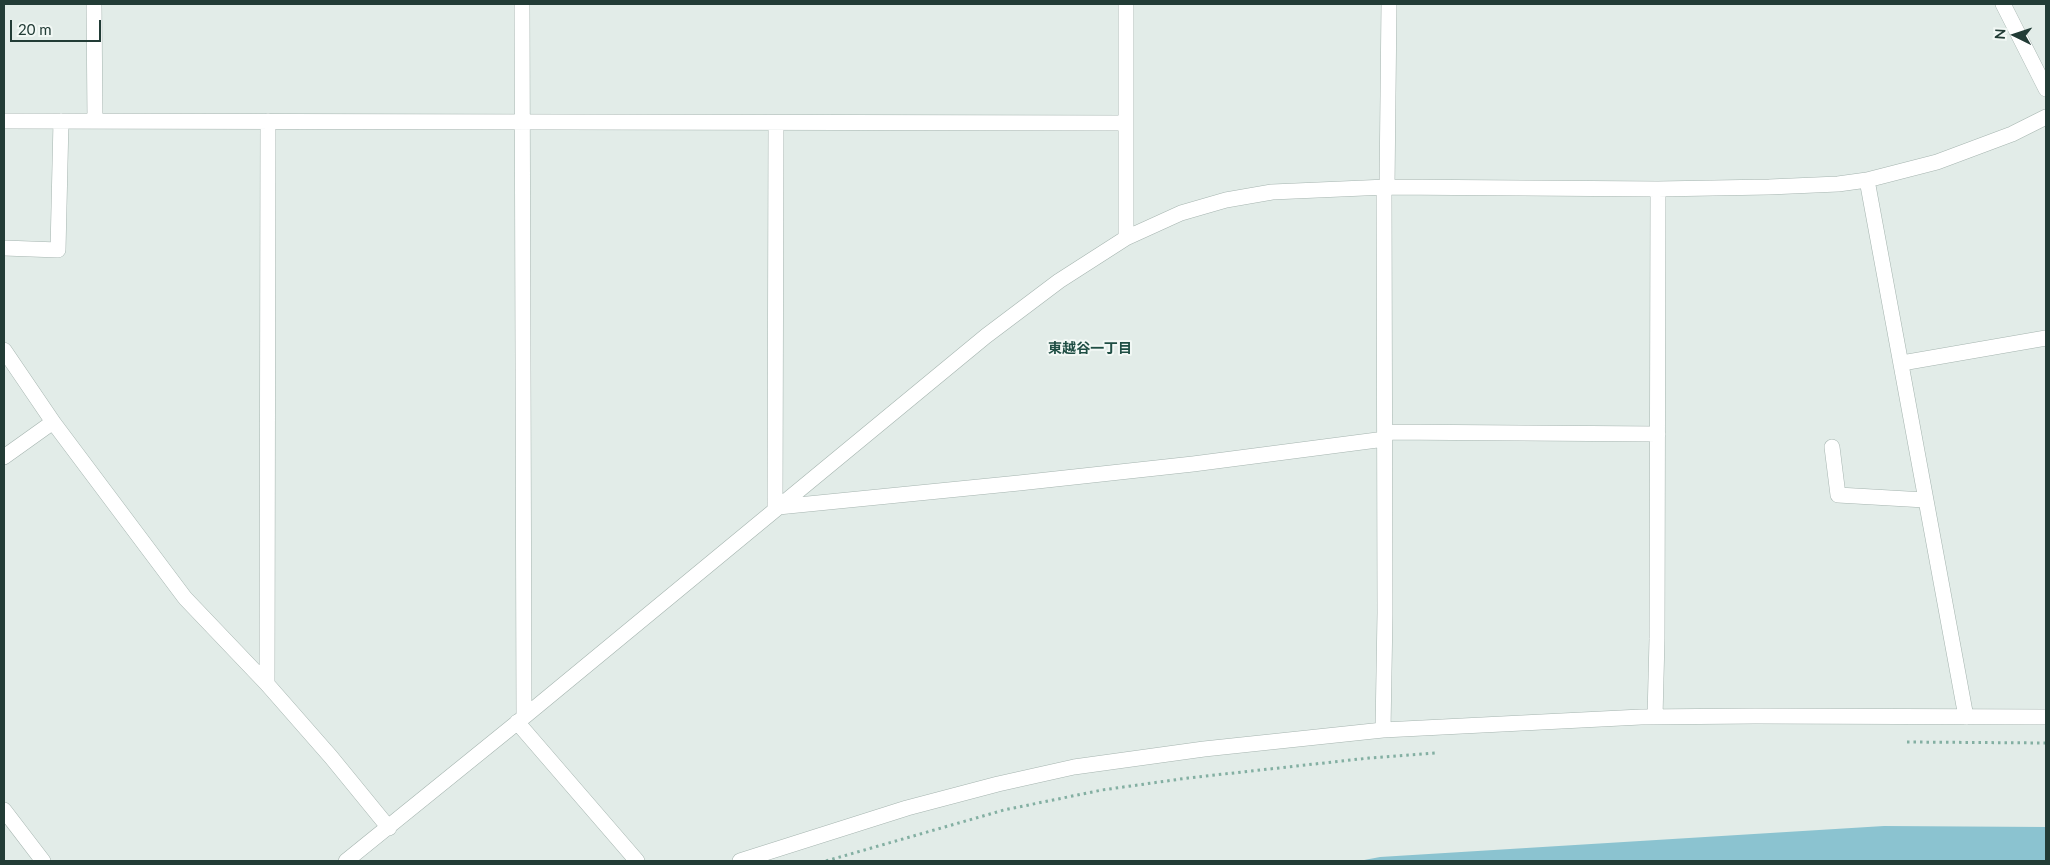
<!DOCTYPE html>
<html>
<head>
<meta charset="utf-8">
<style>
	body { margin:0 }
	#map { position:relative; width:2050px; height:865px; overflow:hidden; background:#e2ece8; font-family:Lato,sans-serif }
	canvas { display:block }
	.frame { position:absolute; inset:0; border:5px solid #223c36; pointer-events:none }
	.north { position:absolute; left:1990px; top:10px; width:50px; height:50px; -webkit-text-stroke:4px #f2f8f5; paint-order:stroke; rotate:274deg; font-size:14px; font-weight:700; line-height:20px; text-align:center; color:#223c36 }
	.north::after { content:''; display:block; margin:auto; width:18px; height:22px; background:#223c36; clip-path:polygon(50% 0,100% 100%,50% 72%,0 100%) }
	.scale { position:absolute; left:10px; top:20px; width:91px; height:22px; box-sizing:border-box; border:2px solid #223c36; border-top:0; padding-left:6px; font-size:15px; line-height:18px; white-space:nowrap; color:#223c36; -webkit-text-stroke:4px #f2f8f5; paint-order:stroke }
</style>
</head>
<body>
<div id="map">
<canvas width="2050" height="865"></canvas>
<div class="frame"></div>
<div class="north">N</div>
<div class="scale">20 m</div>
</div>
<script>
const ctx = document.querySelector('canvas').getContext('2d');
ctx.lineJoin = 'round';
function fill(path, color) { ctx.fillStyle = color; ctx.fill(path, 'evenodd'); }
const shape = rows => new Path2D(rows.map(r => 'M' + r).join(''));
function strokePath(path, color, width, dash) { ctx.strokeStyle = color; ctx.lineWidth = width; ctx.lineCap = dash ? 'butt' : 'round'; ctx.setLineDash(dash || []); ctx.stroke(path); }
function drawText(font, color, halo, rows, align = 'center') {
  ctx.font = font + ' Lato,"Noto Sans JP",sans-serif'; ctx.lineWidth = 4; ctx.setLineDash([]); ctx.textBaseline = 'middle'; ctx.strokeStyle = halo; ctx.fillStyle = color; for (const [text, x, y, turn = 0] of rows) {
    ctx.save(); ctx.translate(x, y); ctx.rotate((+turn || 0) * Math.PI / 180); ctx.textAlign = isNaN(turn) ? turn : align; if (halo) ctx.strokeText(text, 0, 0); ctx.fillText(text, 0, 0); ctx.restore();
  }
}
const water = shape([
	[1884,826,2046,827,2046,861,1359,861,1380,857]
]);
const path = shape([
	[1907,742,2046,743],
	[826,861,1004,810,1102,790,1188,778,1369,758,1436,753]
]);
const minor = shape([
	[94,4,95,121],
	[522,4,524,717],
	[2003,4,2046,89],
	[4,121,1126,123],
	[1867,180,1966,717],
	[1387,187,1389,4],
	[1126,238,1126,4],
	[4,248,58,250,61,121],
	[4,350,53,422,185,598,267,684,331,757,389,828],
	[1902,363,2046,338],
	[1385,432,1658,434],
	[1832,447,1838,495,1925,500],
	[4,457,53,422],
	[778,507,1019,483,1193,464,1385,439],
	[775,510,776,123],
	[267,684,268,121],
	[1655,717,1657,639,1658,189],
	[517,722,637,861],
	[1383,730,1385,613,1384,187],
	[4,810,43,861],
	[346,861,524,717,986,336,1059,281,1126,238,1181,213,1226,200,1272,192,1387,187,1658,189,1769,187,1838,184,1867,180,1937,162,2012,134,2046,117],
	[740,861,907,808,998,784,1074,767,1204,749,1383,730,1641,717,1755,716,2046,717]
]);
const neighbourhoodNames = [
	["東越谷一丁目",1090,348]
];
fill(water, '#8bc3d0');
strokePath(minor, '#a5b4af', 16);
strokePath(path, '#83afa2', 3, [2.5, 4]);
strokePath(minor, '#fff', 15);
drawText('bold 14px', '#1f4e44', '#f2f8f5', neighbourhoodNames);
</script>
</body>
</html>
